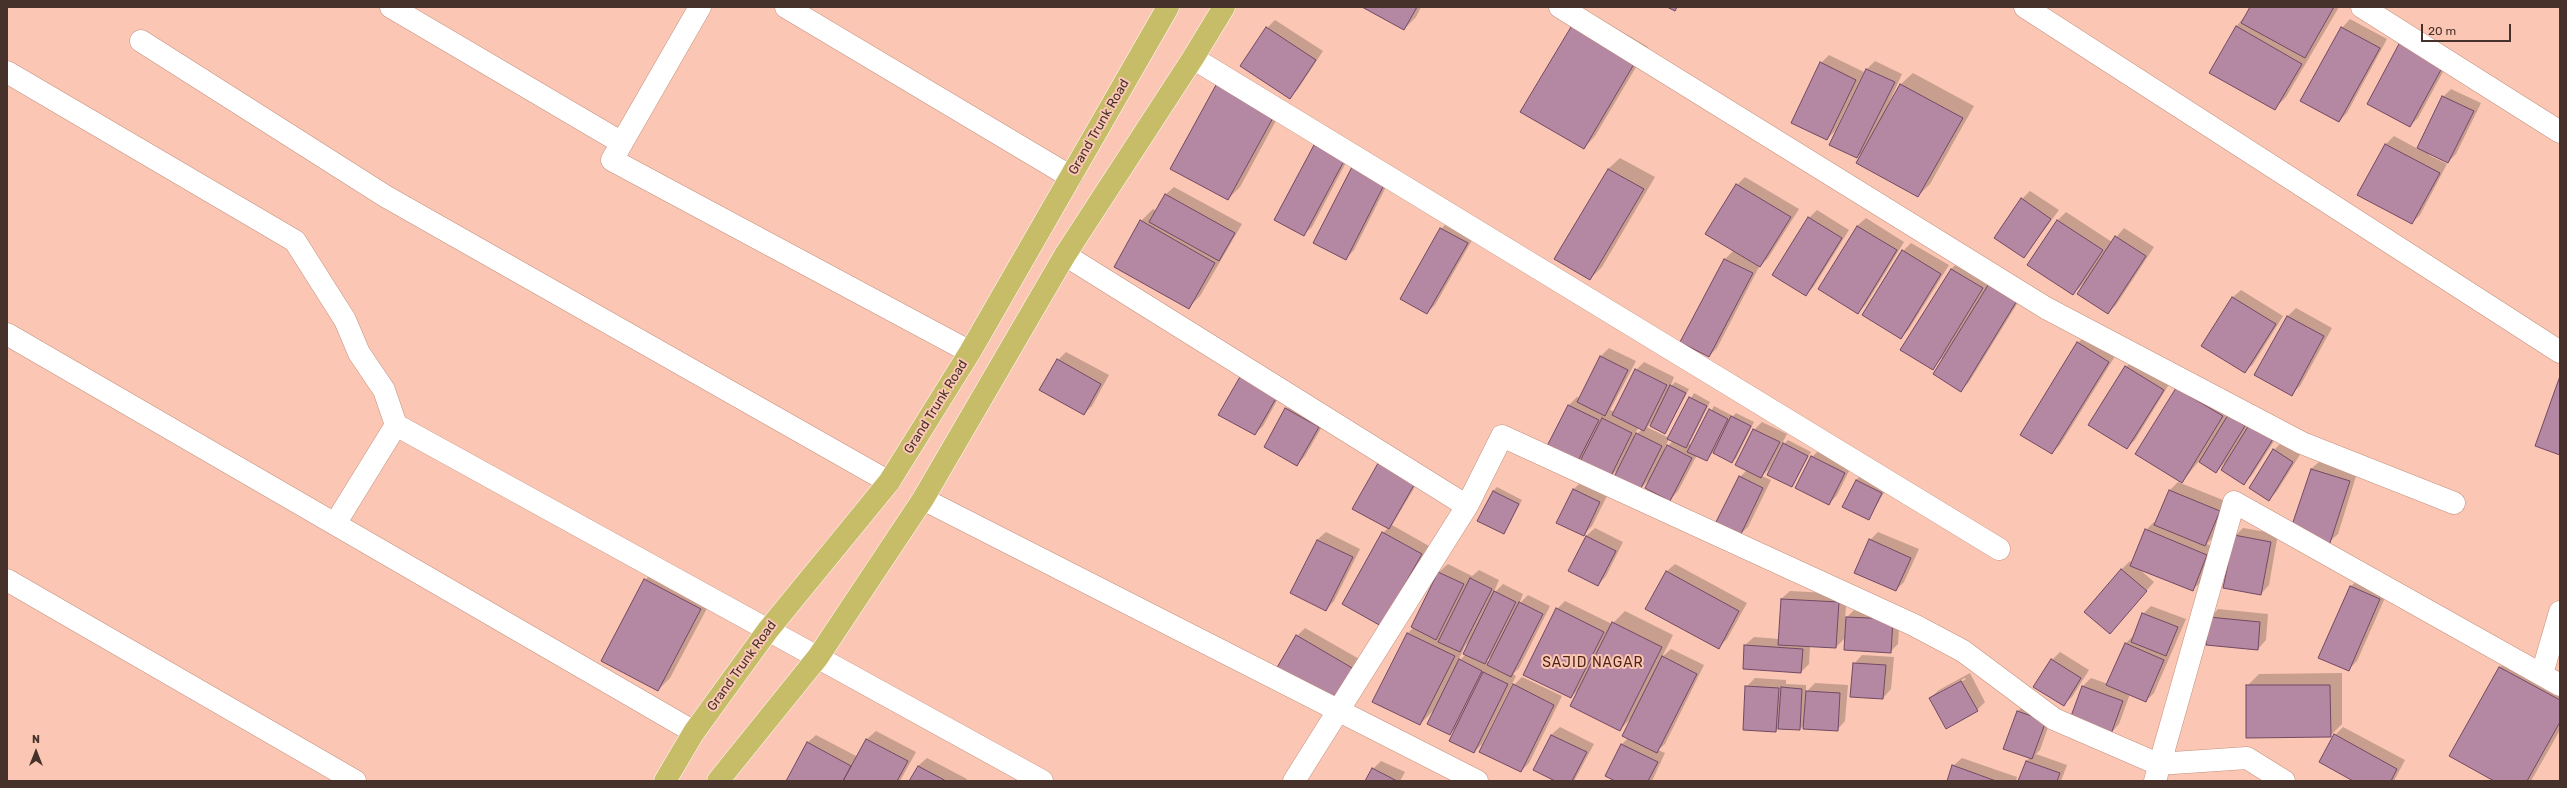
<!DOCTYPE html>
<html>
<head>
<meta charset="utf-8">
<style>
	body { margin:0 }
	#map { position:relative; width:2567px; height:788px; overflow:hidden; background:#fbc6b3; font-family:Rubik,sans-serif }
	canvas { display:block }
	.frame { position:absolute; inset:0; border:8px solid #46322a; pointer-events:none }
	.north { position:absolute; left:16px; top:732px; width:40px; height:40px; -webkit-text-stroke:3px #fbc6b3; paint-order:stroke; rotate:0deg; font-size:11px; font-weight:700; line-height:16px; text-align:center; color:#46322a }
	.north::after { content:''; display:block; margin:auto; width:14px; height:18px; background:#46322a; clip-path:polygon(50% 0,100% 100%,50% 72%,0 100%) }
	.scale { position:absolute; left:2421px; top:24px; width:90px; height:18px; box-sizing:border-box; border:2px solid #46322a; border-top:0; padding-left:5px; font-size:12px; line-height:14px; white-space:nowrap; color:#46322a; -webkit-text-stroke:3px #fbc6b3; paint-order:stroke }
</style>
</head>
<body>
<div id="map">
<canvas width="2567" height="788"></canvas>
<div class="frame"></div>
<div class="north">N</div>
<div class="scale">20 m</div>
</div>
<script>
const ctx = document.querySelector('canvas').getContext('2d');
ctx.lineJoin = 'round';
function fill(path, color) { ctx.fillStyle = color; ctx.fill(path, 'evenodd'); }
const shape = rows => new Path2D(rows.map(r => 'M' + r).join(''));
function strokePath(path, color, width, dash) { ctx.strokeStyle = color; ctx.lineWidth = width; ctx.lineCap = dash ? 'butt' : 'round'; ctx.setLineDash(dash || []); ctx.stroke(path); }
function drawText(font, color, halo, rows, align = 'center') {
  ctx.font = font + ' Rubik,sans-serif'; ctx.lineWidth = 4; ctx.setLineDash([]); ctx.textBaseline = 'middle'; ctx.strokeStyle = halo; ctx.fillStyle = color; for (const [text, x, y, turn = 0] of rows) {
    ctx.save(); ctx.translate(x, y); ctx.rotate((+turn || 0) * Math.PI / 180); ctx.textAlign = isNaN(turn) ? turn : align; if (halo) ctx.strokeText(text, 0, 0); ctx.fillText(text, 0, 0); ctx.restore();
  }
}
const shadow = shape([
	[1364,7,1421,7,1416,17,1404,29],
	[2252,7,2339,7,2286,97,2274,109,2236,27],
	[1587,11,1648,47,1595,136,1584,148],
	[2350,19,2387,39,2347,113,2339,121,2342,28],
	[1275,20,1323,51,1298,89,1290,98,1267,28],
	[1829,55,1864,72,1835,131,1827,139,1821,63],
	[2451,57,2418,118,2410,126,2368,103],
	[1875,61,1902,74,1883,116,1901,84,1913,73,1974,106,1930,184,1918,196,1863,152,1857,157,1831,144,1867,69],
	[1229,74,1285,104,1240,187,1228,199,1217,86],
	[2451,89,2481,103,2456,154,2448,162,2429,153,2429,155,2447,164,2420,215,2412,223,2359,195,2386,144,2394,136,2418,149,2443,97],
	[1323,138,1351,153,1312,227,1303,235,1315,146],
	[1620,158,1655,177,1602,267,1590,279,1608,169],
	[1392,175,1354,250,1346,259,1315,243],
	[1745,177,1799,209,1768,258,1759,267,1717,348,1709,356,1725,259,1734,250,1737,185],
	[1174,187,1242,224,1200,296,1188,308,1141,221,1153,209,1157,211,1165,195],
	[2030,191,2059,210,2024,257,2022,199],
	[1817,210,1849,230,1814,286,1806,295,1809,218],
	[2066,212,2112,242,2124,228,2154,247,2116,305,2108,313,2084,283,2073,294,2058,220],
	[1866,218,1904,242,1866,304,1858,313,1857,226],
	[1449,221,1475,235,1435,305,1427,313,1441,229],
	[1911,243,1949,265,1909,329,1901,338,1903,251],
	[1960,261,2025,291,1969,382,1961,391,1942,358,1932,369,1951,269],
	[2241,290,2283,316,2253,364,2245,372,2232,298],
	[2296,308,2332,328,2300,386,2291,395,2288,316],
	[2086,335,2117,353,2060,445,2052,453,2078,343],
	[1609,348,1636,361,1610,410,1615,412,1636,370,1644,362,1674,377,1670,387,1675,382,1689,389,1665,433,1654,420,1647,427,1669,438,1694,393,1710,402,1689,444,1692,445,1714,406,1731,415,1729,420,1736,413,1754,422,1736,458,1732,462,1713,452,1707,460,1697,455,1678,491,1670,500,1651,478,1640,489,1619,468,1608,479,1584,456,1576,464,1547,450,1569,405,1577,397,1580,398,1601,356],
	[1639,427,1642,429,1635,436,1634,435],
	[1669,439,1673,441,1664,449],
	[1066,352,1109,375,1092,406,1084,414,1058,360],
	[2134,359,2171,381,2135,440,2127,448,2126,367],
	[1285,386,1263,426,1255,434,1220,415],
	[2177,388,2234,404,2226,417,2253,417,2247,429,2258,417,2281,430,2252,475,2244,484,2228,460,2216,472,2199,461,2182,482],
	[1295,401,1327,418,1305,456,1297,465,1286,409],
	[1762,422,1787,434,1769,469,1762,476,1771,480,1748,527,1739,535,1740,477,1747,470,1754,430],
	[1788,440,1811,452,1792,486,1784,444],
	[2282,442,2301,453,2277,491,2269,500,2274,450],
	[1820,449,1852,465,1837,495,1829,504,1812,457],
	[2320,461,2357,473,2338,534,2329,542,2311,469],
	[1425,470,1392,525,1429,546,1390,617,1383,533,1388,528,1354,508],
	[1860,476,1886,489,1869,519,1856,480],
	[1582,481,1608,494,1592,526,1583,535,1558,522,1574,489],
	[2178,482,2228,502,2213,537,2207,544,2215,547,2201,582,2192,590,2139,569,2154,582,2118,624,2085,612,2122,569,2130,561,2132,563,2146,530,2154,522,2156,523,2170,490],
	[1497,487,1522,500,1504,533,1493,491],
	[1595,528,1623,542,1606,576,1598,585,1586,536],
	[2243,528,2278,534,2269,585,2261,594,2235,536],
	[1326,532,1360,549,1334,601,1326,610,1317,540],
	[1878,532,1919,549,1904,582,1896,590,1870,540],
	[1448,564,1472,576,1479,570,1499,580,1493,594,1503,584,1523,594,1519,604,1528,595,1550,606,1519,668,1513,674,1516,676,1482,744,1474,752,1456,728,1449,734,1435,709,1420,724,1408,633,1414,627,1439,572],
	[1470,641,1466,654,1457,663,1465,646],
	[1493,654,1490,663,1487,661],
	[1675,564,1747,603,1727,639,1718,648,1666,572],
	[657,568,713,597,670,678,658,690,645,580],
	[2359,579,2388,591,2357,661,2348,670,2350,587],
	[1790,591,1847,594,1845,619,1855,609,1900,611,1898,644,1890,652,1846,637,1836,647,1810,646,1809,664,1801,672,1744,668,1745,645,1754,637,1779,639,1781,599],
	[1565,601,1612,624,1625,611,1673,635,1662,657,1671,649,1704,665,1665,744,1658,750,1665,753,1652,781,1617,781,1622,744,1628,738,1632,717,1620,730,1580,688,1571,697,1557,609],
	[2151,606,2186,619,2154,693,2146,701,2130,694,2119,724,2111,733,2071,718,2083,686,2091,678,2108,684,2126,643,2134,635,2143,614],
	[2218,609,2268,614,2266,640,2258,649,2210,618],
	[1305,628,1361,660,1333,703,1297,636],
	[2060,652,2089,670,2072,697,2063,705,2052,660],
	[1862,655,1894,657,1891,689,1883,698,1854,664],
	[2512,655,2560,682,2560,730,2531,781,2496,781,2450,756,2500,667],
	[1970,673,1985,702,1977,710,1930,698,1939,690],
	[1965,678,1966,679,1939,694,1939,692],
	[2342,673,2342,724,2330,736,2247,686,2259,674],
	[1522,677,1562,696,1529,763,1521,771,1514,685],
	[1755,678,1786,680,1786,684,1806,685,1806,692,1815,683,1848,685,1845,721,1837,730,1805,724,1800,729,1779,728,1776,731,1746,687],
	[2026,703,2053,713,2040,750,2036,754,2067,765,2061,781,2019,781,2026,761,2030,758,2018,711],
	[1560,727,1594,744,1574,781,1557,781,1551,735],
	[2343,727,2405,760,2394,781,2355,781,2335,735],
	[876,731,916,752,900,781,787,781,807,743,816,735,858,757,867,739],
	[927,758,967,779,966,781,911,781,918,766],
	[1962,758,2017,777,2016,781,1948,781,1953,766],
	[1381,761,1405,772,1400,781,1366,781,1373,769]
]);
const building = shape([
	[1362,7,1417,7,1404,30,1362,7],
	[1667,7,1677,7,1675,11,1667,7],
	[2250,7,2334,7,2305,58,2241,23,2250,7],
	[1574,22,1637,59,1584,149,1520,112,1574,22],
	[2236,26,2302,64,2275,110,2209,73,2236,26],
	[1266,27,1316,60,1290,99,1240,66,1266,27],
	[2341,27,2380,48,2339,122,2300,101,2341,27],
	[2400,42,2443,66,2410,127,2367,104,2400,42],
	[1820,62,1856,80,1827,140,1791,123,1820,62],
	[1866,69,1895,82,1857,158,1829,145,1866,69],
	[1900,84,1963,118,1918,197,1856,163,1900,84],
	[1216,85,1274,116,1228,200,1170,169,1216,85],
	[2442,96,2474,111,2448,163,2417,148,2442,96],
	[2385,144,2440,173,2412,224,2357,195,2385,144],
	[1314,145,1344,161,1304,236,1274,220,1314,145],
	[1352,167,1385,183,1346,260,1313,243,1352,167],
	[1608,169,1644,189,1590,280,1554,259,1608,169],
	[1736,184,1791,217,1760,267,1705,234,1736,184],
	[1165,194,1235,233,1219,261,1149,222,1165,194],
	[2021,198,2051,219,2024,258,1994,238,2021,198],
	[1808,217,1842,238,1806,296,1772,275,1808,217],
	[1140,220,1215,263,1189,309,1114,267,1140,220],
	[2057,220,2103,250,2073,295,2027,265,2057,220],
	[1857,226,1897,250,1858,314,1818,289,1857,226],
	[1440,228,1468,243,1427,314,1400,299,1440,228],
	[2115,236,2146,256,2108,314,2077,294,2115,236],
	[1902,250,1941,274,1901,339,1862,315,1902,250],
	[1724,259,1753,273,1709,357,1680,342,1724,259],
	[1951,269,1983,288,1933,370,1900,350,1951,269],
	[1990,282,2018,299,1961,392,1933,374,1990,282],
	[2232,297,2276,324,2245,373,2201,346,2232,297],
	[2287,316,2324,336,2292,396,2254,375,2287,316],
	[2077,342,2109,362,2052,454,2020,435,2077,342],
	[1600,356,1628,370,1605,416,1577,402,1600,356],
	[1057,359,1101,384,1084,415,1039,390,1057,359],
	[2125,366,2164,390,2127,449,2088,425,2125,366],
	[1635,369,1667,385,1644,431,1612,415,1635,369],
	[1241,375,1278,395,1255,435,1218,415,1241,375],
	[2560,376,2560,455,2535,446,2560,376],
	[1670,385,1686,393,1665,434,1650,426,1670,385],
	[2176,388,2223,416,2182,483,2135,454,2176,388],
	[1689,397,1707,406,1686,448,1667,439,1689,397],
	[1568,405,1599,420,1576,465,1545,450,1568,405],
	[1285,408,1319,427,1297,466,1264,447,1285,408],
	[1709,409,1728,419,1707,461,1687,452,1709,409],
	[2228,415,2245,426,2216,473,2199,462,2228,415],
	[1731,416,1751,426,1732,463,1713,453,1731,416],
	[1602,418,1632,433,1609,480,1578,465,1602,418],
	[2249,425,2273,439,2244,485,2221,470,2249,425],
	[1753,429,1780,442,1761,478,1735,465,1753,429],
	[1636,433,1662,446,1640,490,1614,477,1636,433],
	[1783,443,1808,456,1792,487,1767,475,1783,443],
	[1667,445,1692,458,1670,501,1645,488,1667,445],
	[2273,449,2293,462,2269,501,2249,488,2273,449],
	[1811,456,1845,473,1829,505,1795,488,1811,456],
	[1381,458,1418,478,1389,529,1352,509,1381,458],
	[2311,469,2350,481,2330,543,2290,531,2311,469],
	[1739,476,1763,488,1740,536,1715,524,1739,476],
	[1856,480,1882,493,1869,520,1842,507,1856,480],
	[1573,489,1600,502,1584,536,1556,523,1573,489],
	[2169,490,2220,511,2205,546,2154,525,2169,490],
	[1493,491,1519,504,1504,534,1477,521,1493,491],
	[2145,529,2207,555,2193,591,2130,566,2145,529],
	[1382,532,1422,554,1381,626,1342,604,1382,532],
	[2234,535,2271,542,2261,595,2223,588,2234,535],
	[1586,536,1616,551,1598,586,1568,571,1586,536],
	[1869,539,1911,558,1896,591,1854,573,1869,539],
	[1317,540,1353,557,1326,611,1290,593,1317,540],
	[2121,569,2147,591,2110,634,2084,612,2121,569],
	[1666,571,1739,611,1719,649,1645,609,1666,571],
	[1438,572,1464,584,1436,640,1411,627,1438,572],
	[1470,578,1492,589,1460,652,1438,642,1470,578],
	[644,579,701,609,658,691,601,661,644,579],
	[2350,586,2380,599,2349,671,2318,658,2350,586],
	[1494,591,1516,602,1485,664,1463,654,1494,591],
	[1781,599,1839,602,1836,648,1778,645,1781,599],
	[1519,602,1543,614,1511,677,1487,665,1519,602],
	[1556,608,1604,632,1571,698,1523,675,1556,608],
	[2142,613,2178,627,2166,656,2131,642,2142,613],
	[1846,617,1893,619,1891,653,1844,650,1846,617],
	[2209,617,2260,622,2258,650,2206,645,2209,617],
	[1612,622,1662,647,1620,731,1570,706,1612,622],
	[1407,633,1455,656,1420,725,1372,702,1407,633],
	[1296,635,1354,669,1333,705,1275,671,1296,635],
	[2125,643,2164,660,2146,702,2106,685,2125,643],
	[1744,645,1803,649,1801,673,1743,669,1744,645],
	[1662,656,1697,674,1657,753,1622,736,1662,656],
	[1459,659,1482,671,1450,735,1427,724,1459,659],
	[2051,659,2081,678,2064,706,2033,687,2051,659],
	[1853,663,1886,665,1883,699,1850,697,1853,663],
	[2499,667,2560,700,2560,722,2527,781,2494,781,2449,756,2499,667],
	[1483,672,1508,684,1474,753,1449,741,1483,672],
	[1961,681,1978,711,1946,729,1929,698,1961,681],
	[1513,684,1554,705,1521,772,1479,752,1513,684],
	[2246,685,2330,685,2331,737,2246,738,2246,685],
	[1745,686,1779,688,1776,732,1743,730,1745,686],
	[2082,686,2123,701,2111,734,2070,719,2082,686],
	[1781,687,1802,689,1800,730,1778,729,1781,687],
	[1806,691,1840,693,1838,731,1803,729,1806,691],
	[2017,711,2046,721,2032,759,2003,749,2017,711],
	[2334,734,2397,769,2391,781,2353,781,2319,762,2334,734],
	[1551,735,1587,752,1572,781,1555,781,1533,770,1551,735],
	[866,739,908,761,897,781,843,781,866,739],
	[807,742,851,766,843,781,786,781,807,742],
	[1621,744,1658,762,1648,781,1615,781,1605,776,1621,744],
	[2026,761,2060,773,2057,781,2018,781,2026,761],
	[1952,765,1996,781,1947,781,1952,765],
	[918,766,946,781,909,781,918,766],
	[1372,768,1397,781,1365,781,1372,768]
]);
const minor = shape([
	[391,7,622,143],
	[700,7,612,160,970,352],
	[786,7,1071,177],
	[1560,7,2046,308,2302,443,2454,503],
	[2025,7,2560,352],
	[2362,7,2560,132],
	[141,41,385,196,889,482],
	[1193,58,1999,549],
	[7,72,295,241,345,320,359,353,384,390,396,425],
	[1065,255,1467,506,1294,781],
	[7,334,694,732],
	[923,499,1477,781],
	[1467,506,1502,436,1914,625,1963,651,2054,719,2158,764,2247,758,2284,781],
	[335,524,396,425,1042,781],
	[7,580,355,781],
	[2542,674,2560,612],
	[2155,781,2234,502,2560,685]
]);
const major = shape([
	[665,781,694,732,768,630,889,482,970,352,1168,7],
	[718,781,818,657,923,499,1065,255,1193,58,1224,7]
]);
const streetNames = [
	["Grand Trunk Road",1099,127,-60],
	["Grand Trunk Road",936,407,-58],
	["Grand Trunk Road",742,666,-54]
];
const neighbourhoodNames = [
	["SAJID NAGAR",1593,663]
];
fill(shadow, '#0003');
fill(building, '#b487a3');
strokePath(building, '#714963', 1);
strokePath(minor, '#c3917f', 23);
strokePath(major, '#fff', 23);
strokePath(minor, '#fff', 22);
strokePath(major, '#c7bc68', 22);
drawText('13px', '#46322a', '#fbc6b3', streetNames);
ctx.letterSpacing = '1px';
drawText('14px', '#4d2516', '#fbc6b3', neighbourhoodNames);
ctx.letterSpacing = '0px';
</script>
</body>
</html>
